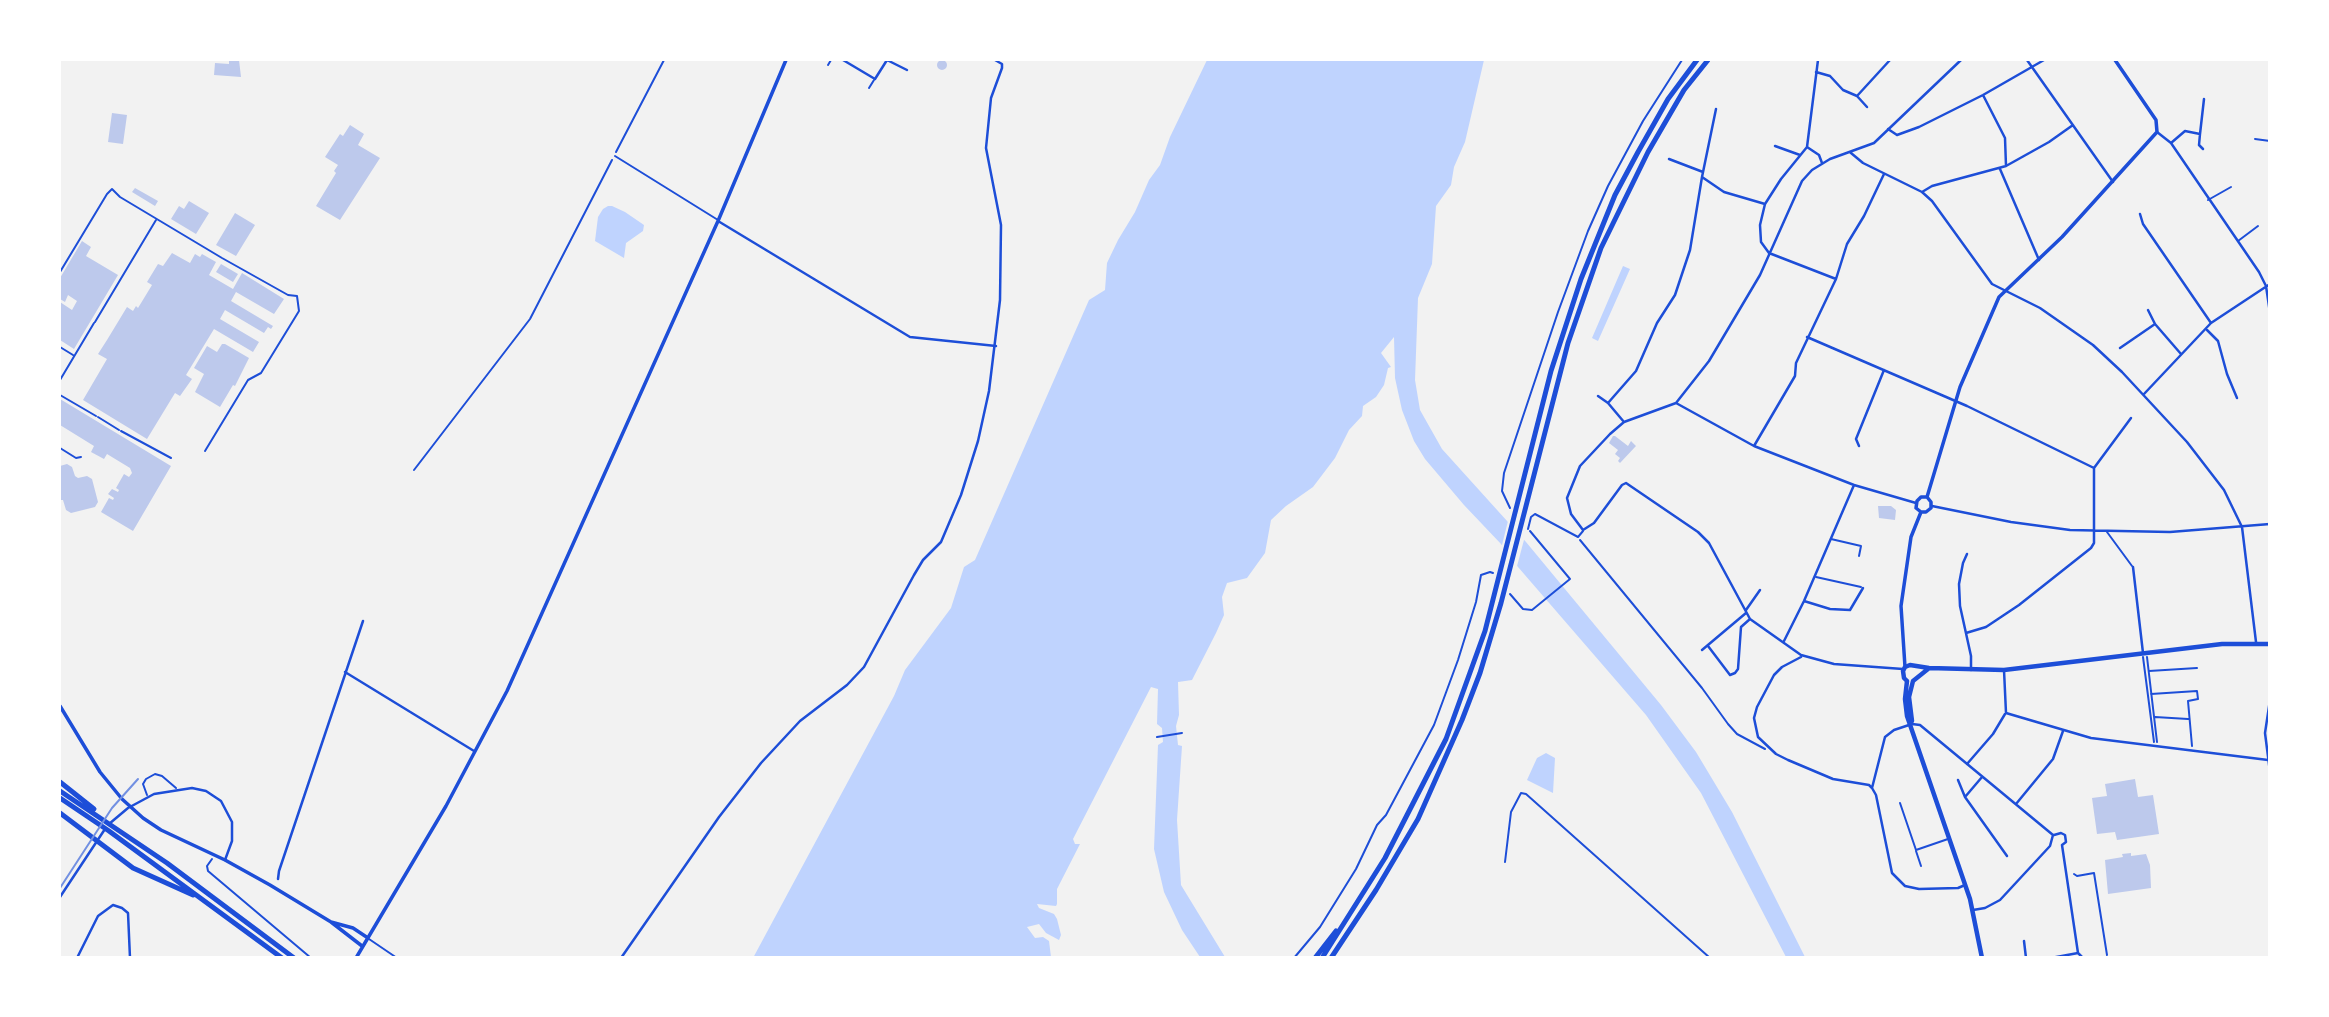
<!DOCTYPE html>
<html>
<head>
<meta charset="utf-8">
<style>
	body { margin:0 }
	#map { position:relative; width:2329px; height:1017px; overflow:hidden; background:#f2f2f2; font-family:"Source Sans 3",sans-serif }
	canvas { display:block }
	.frame { position:absolute; inset:0; border:61px solid #fff; pointer-events:none }
</style>
</head>
<body>
<div id="map">
<canvas width="2329" height="1017"></canvas>
<div class="frame"></div>
</div>
<script>
const ctx = document.querySelector('canvas').getContext('2d');
ctx.lineJoin = 'round';
function fill(path, color) { ctx.fillStyle = color; ctx.fill(path, 'evenodd'); }
const shape = rows => new Path2D(rows.map(r => 'M' + r).join(''));
function strokePath(path, color, width, dash) { ctx.strokeStyle = color; ctx.lineWidth = width; ctx.lineCap = dash ? 'butt' : 'round'; ctx.setLineDash(dash || []); ctx.stroke(path); }
const water = shape([
	[1207,60,1484,60,1465,142,1454,167,1451,185,1436,206,1432,264,1418,298,1415,380,1420,410,1442,449,1526,542,1661,705,1696,752,1732,812,1805,957,1786,957,1701,793,1646,715,1518,567,1501,544,1464,505,1425,459,1414,441,1402,410,1395,378,1394,337,1381,353,1391,367,1388,368,1384,385,1376,397,1363,406,1362,416,1349,430,1335,458,1313,487,1286,506,1271,520,1265,553,1247,578,1227,583,1222,597,1224,615,1216,633,1192,680,1178,682,1179,715,1176,726,1178,745,1182,746,1177,820,1181,885,1225,957,1200,957,1182,930,1164,892,1154,849,1158,745,1163,742,1162,728,1157,724,1158,689,1151,687,1073,839,1075,844,1080,844,1057,889,1057,904,1056,906,1037,904,1039,908,1054,914,1057,919,1061,935,1059,940,1046,933,1039,924,1027,927,1035,938,1043,937,1049,941,1051,957,753,958,894,696,905,670,951,608,964,567,975,560,1089,300,1105,290,1107,263,1118,240,1135,212,1149,180,1160,165,1170,137],
	[608,206,612,206,625,212,644,225,643,231,626,243,624,258,595,241,598,217,603,209],
	[1623,266,1630,269,1598,341,1592,338],
	[1546,753,1555,758,1553,793,1527,780,1537,758]
]);
const pier = shape([
	[1509,517,1525,536,1516,570,1501,549]
]);
const building = shape([
	'937 65a5 5 0 1 1 10 0a5 5 0 1 1-10 0Z',
	[229,60,239,60,241,77,214,75,215,63,229,64],
	[112,113,127,115,123,144,108,142],
	[350,125,364,134,358,145,380,158,340,220,316,206,336,173,334,171,338,165,325,157,340,134,343,136],
	[135,188,158,201,155,206,132,192],
	[189,201,209,213,196,234,171,219,179,206,184,209],
	[235,213,255,225,236,256,216,245],
	[82,241,91,247,86,256,118,275,74,349,60,340,60,302,72,310,77,301,68,295,65,302,60,299,60,278],
	[172,253,190,263,195,254,200,257,202,254,216,262,209,275,233,289,242,273,284,299,274,314,236,292,231,301,273,326,271,329,268,327,264,333,225,310,220,319,259,342,253,352,214,329,186,375,192,379,180,396,175,393,147,439,83,400,107,359,98,354,107,340,127,307,133,311,136,306,138,308,152,285,147,282,158,264,163,266],
	[221,264,238,274,233,282,216,272],
	[222,344,225,344,249,358,235,386,233,385,220,407,195,392,204,374,194,368,207,346,217,352],
	[60,399,171,466,133,531,101,512,109,498,113,500,114,498,108,494,112,489,118,492,119,490,116,488,124,474,129,477,132,473,130,468,107,454,104,459,91,452,94,446,60,425],
	[1613,436,1615,436,1628,446,1631,441,1636,446,1620,463,1618,461,1620,458,1615,454,1618,450,1609,443],
	[67,464,72,467,75,476,78,478,87,476,92,479,98,502,95,507,71,513,66,510,63,500,60,500,60,466],
	[1878,506,1891,506,1896,510,1895,520,1879,518],
	[2135,779,2138,797,2153,795,2159,834,2117,840,2115,832,2097,834,2092,798,2107,796,2105,784],
	[2131,853,2131,856,2146,854,2150,865,2151,888,2108,894,2105,860,2123,857,2122,854]
]);
const path = shape([
	[616,152,664,60],
	[414,470,530,319,612,160],
	[1510,508,1502,491,1504,473,1558,312,1588,231,1608,186,1643,121,1682,60],
	[1580,540,1702,688,1728,724,1737,734,1765,749],
	[1510,594,1523,609,1532,610,1570,579,1530,531],
	[2143,657,2154,742],
	[2147,657,2157,742],
	[2149,671,2197,668],
	[2151,694,2197,691,2198,699,2188,701,2192,746],
	[2155,717,2188,719],
	[1157,737,1182,733],
	[212,859,207,866,208,871,311,958],
	[2074,874,2077,876,2094,873,2107,955],
	[1294,958,1320,927,1356,869,1377,825,1386,815,1434,725,1458,660,1476,602,1481,575,1490,572,1493,573]
]);
const service = shape([
	[828,65,831,60],
	[869,88,874,80],
	[2255,139,2270,141],
	[615,156,718,220],
	[2208,200,2231,187],
	[2238,241,2258,226],
	[60,272,107,194,112,189,120,197,222,258,288,295,297,296,299,311,261,373,248,380,205,451],
	[95,322,156,220],
	[60,347,73,355],
	[60,380,94,323],
	[60,395,96,416],
	[98,417,119,430],
	[121,431,171,458],
	[60,448,76,458,81,457],
	[1528,529,1531,517,1535,514,1578,537,1583,531],
	[2107,532,2132,566],
	[1831,539,1861,546,1859,556],
	[1816,577,1861,587],
	[147,795,143,784,146,779,155,774,162,776,176,788],
	[1900,803,1916,850,1948,839],
	[1916,851,1921,866],
	[1505,862,1511,812,1521,793,1526,794,1710,958],
	[369,939,397,958]
]);
const minor = shape([
	[843,60,875,79,887,60],
	[887,60,907,70],
	[1818,60,1807,147,1819,155,1822,163],
	[2027,60,2113,182],
	[1816,72,1830,76,1843,90,1857,96,1867,107],
	[1983,95,2005,138,2006,166],
	[1857,96,1890,60],
	[1888,129,1897,135,1919,127,1983,95,2044,60],
	[2157,132,2171,143,2259,272,2266,286,2270,313],
	[2200,134,2199,145,2203,149],
	[2171,143,2185,131,2200,134,2204,99],
	[1775,146,1800,155],
	[1807,147,1781,179,1765,204,1760,225,1761,242,1769,253,1836,279],
	[1851,153,1863,163,1922,192,1932,201,1992,284,2040,308,2093,345,2122,372,2187,442,2224,490,2242,527,2256,642],
	[1669,159,1703,172],
	[2000,169,2039,260],
	[1702,177,1724,192,1765,204],
	[1922,192,1932,186,2006,166,2049,142,2073,125],
	[2140,214,2143,224,2211,323],
	[718,221,910,337,996,346],
	[2148,310,2155,324,2181,354],
	[2207,330,2218,341,2227,374,2237,398],
	[1807,337,1967,406,2094,468],
	[2120,348,2155,324],
	[2144,394,2211,323,2270,284],
	[1598,396,1608,403,1624,422],
	[1608,403,1636,371,1657,323,1675,295,1690,250,1702,177,1716,109],
	[1676,403,1754,446,1854,485,1916,503],
	[1754,446,1795,376,1796,363,1836,279,1847,244,1864,216,1884,174],
	[1859,446,1856,439,1884,370],
	[1932,506,2011,522,2070,530,2170,532,2270,524],
	[1967,554,1963,563,1959,584,1960,606,1971,656,1971,670],
	[2133,567,2143,653],
	[1804,601,1830,609,1850,610,1863,588],
	[1746,610,1760,590],
	[1966,633,1986,627,2019,605,2091,548,2094,543,2094,468,2131,418],
	[1784,641,1804,601,1854,485],
	[1708,646,1730,675,1735,673,1738,669,1741,627,1750,619],
	[1702,650,1746,613],
	[1801,657,1782,667,1774,675,1757,707,1754,718,1758,737,1776,754,1788,760,1833,779,1869,785,1872,788],
	[1903,669,1834,664,1801,655,1750,619,1709,543,1698,532,1626,483,1622,485,1594,523,1583,530,1571,514,1567,498,1580,466,1610,434,1624,422,1676,403,1709,361,1760,275,1802,181,1812,170,1830,159,1874,143,1961,60],
	[2004,670,2006,713,2091,738,2268,760],
	[345,672,474,751],
	[2270,700,2265,733,2270,772],
	[1967,764,1993,734,2005,714],
	[1982,777,1965,797,2007,856],
	[1958,780,1965,797],
	[2016,804,2053,759,2063,731],
	[109,824,128,808,154,794,192,788,206,791,221,801,232,822,232,841,225,860],
	[2054,835,2061,833,2065,835,2066,842,2062,845],
	[278,879,279,871,363,621],
	[1965,885,1958,888,1919,889,1905,886,1892,873,1876,795,1872,788,1885,737,1894,730,1912,724,1920,725,2053,835,2050,846,2000,900,1985,908,1973,910],
	[60,897,105,829],
	[2024,941,2026,958],
	[2078,953,2083,958],
	[77,958,98,916,113,905,122,908,128,913,130,958],
	[621,958,719,817,761,763,800,721,847,685,864,667,914,575,923,560,941,542,961,495,978,441,989,391,1000,300,1001,225,986,148,991,98,1002,68,1002,64,995,60],
	[2051,958,2078,953,2062,845]
]);
const tertiary = shape([
	[1927,497,1960,387,1999,297,2062,237,2157,132,2156,120,2115,60],
	[1921,512,1926,512,1931,508,1931,502,1927,497],
	[1921,512,1916,508,1917,501,1921,497,1927,497],
	[1905,667,1901,606,1911,537,1921,512],
	[60,706,100,772,122,799,143,818,161,830,225,860,270,885,331,922,362,946],
	[331,922,353,928,368,938],
	[356,958,446,806,507,691,718,221,786,60]
]);
const secondary = shape([
	[1907,681,1904,678,1903,671,1905,667,1910,665,1929,668,2004,670,2222,644,2270,644],
	[1907,681,1905,699,1907,716,1970,899,1982,958],
	[1912,721,1909,697,1913,681,1928,669]
]);
const motorway = shape([
	[60,782,94,809],
	[60,791,167,863,294,958],
	[60,798,109,831,282,958],
	[60,813,133,868,193,895],
	[1315,958,1336,931],
	[1322,958,1385,858,1446,739,1485,631,1551,371,1581,279,1615,195,1638,152,1668,99,1697,60],
	[1331,958,1376,890,1418,819,1462,720,1480,673,1501,603,1568,343,1601,248,1648,152,1684,90,1708,60]
]);
const tram = shape([
	[60,888,112,808,138,779]
]);
fill(water, '#bfd3fe');
fill(pier, '#f2f2f2');
fill(building, '#bdc9ec');
strokePath(path, '#1d4ed8', 2);
strokePath(service, '#1d4ed8', 2);
strokePath(minor, '#1d4ed8', 2.5);
strokePath(tertiary, '#1d4ed8', 3.5);
strokePath(secondary, '#1d4ed8', 4.5);
strokePath(motorway, '#1d4ed8', 5);
strokePath(tram, '#7290e2', 2);
</script>
</body>
</html>
